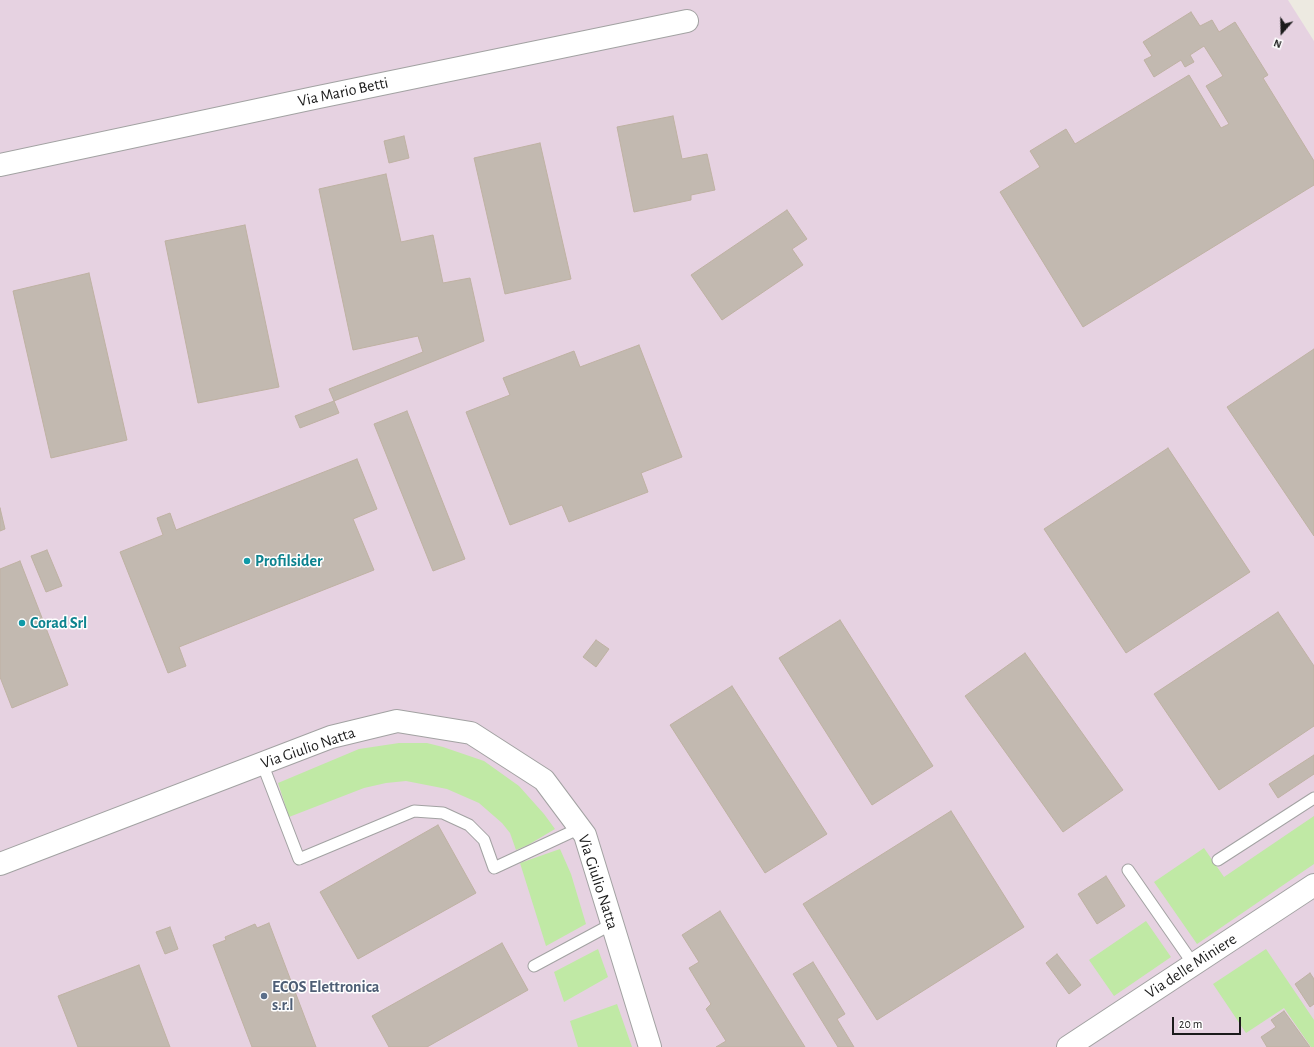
<!DOCTYPE html>
<html>
<head>
<meta charset="utf-8">
<style>
	body { margin:0 }
	#map { position:relative; width:1314px; height:1047px; overflow:hidden; background:#edeae1; font-family:"Alegreya Sans",sans-serif }
	canvas { display:block }
	.north { position:absolute; left:1262px; top:12px; width:40px; height:40px; -webkit-text-stroke:3px #fff; paint-order:stroke; rotate:200deg; font-size:11px; font-weight:700; line-height:16px; text-align:center; color:#1b1b1b }
	.north::after { content:''; display:block; margin:auto; width:14px; height:18px; background:#1b1b1b; clip-path:polygon(50% 0,100% 100%,50% 72%,0 100%) }
	.scale { position:absolute; left:1172px; top:1017px; width:69px; height:18px; box-sizing:border-box; border:2px solid #1b1b1b; border-top:0; padding-left:5px; font-size:12px; line-height:14px; white-space:nowrap; color:#1b1b1b; -webkit-text-stroke:3px #fff; paint-order:stroke }
</style>
</head>
<body>
<div id="map">
<canvas width="1314" height="1047"></canvas>
<div class="north">N</div>
<div class="scale">20 m</div>
</div>
<script>
const ctx = document.querySelector('canvas').getContext('2d');
ctx.lineJoin = 'round';
function fill(path, color) { ctx.fillStyle = color; ctx.fill(path, 'evenodd'); }
const shape = rows => new Path2D(rows.map(r => 'M' + r).join(''));
function strokePath(path, color, width, dash) { ctx.strokeStyle = color; ctx.lineWidth = width; ctx.lineCap = dash ? 'butt' : 'round'; ctx.setLineDash(dash || []); ctx.stroke(path); }
function drawText(font, color, halo, rows, align = 'center') {
  ctx.font = font + ' "Alegreya Sans",sans-serif'; ctx.lineWidth = 3; ctx.setLineDash([]); ctx.textBaseline = 'middle'; ctx.strokeStyle = halo; ctx.fillStyle = color; for (const [text, x, y, turn = 0] of rows) {
    ctx.save(); ctx.translate(x, y); ctx.rotate((+turn || 0) * Math.PI / 180); ctx.textAlign = isNaN(turn) ? turn : align; if (halo) ctx.strokeText(text, 0, 0); ctx.fillText(text, 0, 0); ctx.restore();
  }
}
const industrial = shape([
	[0,0,1288,0,1314,41,1314,1047,0,1047]
]);
const grass = shape([
	[399,743,427,743,443,747,484,761,519,786,544,814,555,829,528,845,516,850,510,833,502,823,479,803,447,789,406,781,386,783,364,788,289,817,278,783,359,749],
	[1314,816,1314,864,1197,944,1154,882,1204,848,1224,877],
	[560,849,571,874,586,924,546,946,520,863],
	[1146,921,1171,957,1114,996,1089,960],
	[598,949,608,977,564,1002,554,972],
	[1266,949,1314,1020,1314,1047,1311,1047,1284,1008,1246,1033,1213,984],
	[617,1004,632,1047,578,1047,570,1021]
]);
const building = shape([
	[1191,12,1200,26,1212,20,1219,32,1235,22,1268,75,1263,78,1314,161,1314,185,1083,327,1000,192,1040,167,1030,151,1066,129,1075,144,1189,75,1221,128,1229,124,1206,86,1223,76,1204,46,1190,55,1194,62,1185,67,1181,60,1154,77,1144,60,1152,56,1143,42,1191,12],
	[673,116,682,159,707,154,715,190,691,195,691,200,634,212,617,127,673,116],
	[404,136,409,158,389,163,384,141,404,136],
	[540,143,571,279,505,294,474,158,540,143],
	[386,174,401,242,433,235,443,283,470,278,484,341,334,401,329,389,423,352,418,336,353,350,319,189,386,174],
	[787,210,807,239,792,249,803,265,722,320,691,275,787,210],
	[245,225,279,387,198,403,165,241,245,225],
	[89,273,127,440,51,458,13,291,89,273],
	[639,345,682,457,641,473,648,492,569,522,562,505,510,525,466,412,510,395,503,378,574,351,580,367,639,345],
	[1314,349,1314,536,1227,407,1314,349],
	[334,401,339,413,300,428,295,416,334,401],
	[407,411,465,559,433,571,374,424,407,411],
	[1168,448,1250,572,1126,653,1044,529,1168,448],
	[357,459,377,509,353,519,374,570,179,647,186,666,168,673,120,552,163,535,157,518,170,513,176,530,357,459],
	[0,508,5,529,0,531,0,508],
	[47,550,62,586,46,592,31,556,47,550],
	[20,561,68,685,12,708,0,677,0,569,20,561],
	[1278,612,1314,666,1314,726,1219,790,1154,694,1278,612],
	[840,620,933,766,872,805,779,658,840,620],
	[596,640,609,649,596,667,583,657,596,640],
	[1025,653,1123,790,1063,832,965,696,1025,653],
	[732,686,827,834,765,873,670,725,732,686],
	[1314,755,1314,774,1278,798,1269,784,1314,755],
	[951,811,1024,927,877,1020,803,904,951,811],
	[438,825,476,893,358,959,320,892,438,825],
	[1106,876,1125,906,1097,924,1078,894,1106,876],
	[720,911,805,1047,716,1047,726,1041,706,1009,711,1004,689,968,699,962,682,935,720,911],
	[269,923,316,1047,252,1047,213,945,226,940,225,937,255,924,257,928,269,923],
	[170,927,178,949,165,954,156,932,170,927],
	[502,943,528,990,427,1047,389,1047,372,1016,502,943],
	[1057,954,1081,985,1069,994,1046,963,1057,954],
	[813,962,845,1014,837,1019,854,1047,838,1047,793,974,813,962],
	[139,965,170,1047,78,1047,58,996,139,965],
	[1310,973,1314,979,1314,1004,1310,1007,1295,984,1310,973],
	[1284,1011,1310,1047,1267,1047,1261,1037,1276,1027,1271,1020,1284,1011]
]);
const service = shape([
	[262,763,299,859,414,811,443,813,469,825,484,840,494,868,580,828],
	[1218,860,1314,798],
	[1128,870,1194,965],
	[534,966,612,924]
]);
const minor = shape([
	[0,165,314,98,687,21],
	[0,864,331,737,397,721,471,733,544,780,585,835,650,1047],
	[1068,1047,1314,885]
]);
const markers = [
	[247,561,4,"#0f9aa8"],
	[22,623,4,"#0f9aa8"],
	[264,996,4,"#5c6f8a"]
];
const streetNames = [
	["Via Mario Betti",343,92,-12],
	["Via Giulio Natta",308,748,-19],
	["Via Giulio Natta",598,882,72],
	["Via delle Miniere",1191,966,-33]
];
const cultureNames = [
	["Profilsider",255,561],
	["Corad Srl",30,623]
];
const serviceNames = [
	["ECOS Elettronica",272,987],
	["s.r.l",272,1005]
];
fill(industrial, '#e6d2e1');
fill(grass, '#c0e9a5');
fill(building, '#c2b9b0');
strokePath(building, '#bfb2a3', 1);
strokePath(service, '#a2a2a2', 13);
strokePath(minor, '#a2a2a2', 24);
strokePath(service, '#fff', 11);
strokePath(minor, '#fff', 22);
for (const [x, y, r, color] of markers) { const dot = new Path2D(); dot.arc(x, y, r, 0, 2 * Math.PI); ctx.fillStyle = color; ctx.fill(dot); strokePath(dot, '#fff', 1.5); }
drawText('16px', '#1b1b1b', '#fff', streetNames);
drawText('bold 16px', '#0d838f', '#fff', cultureNames, 'left');
drawText('bold 16px', '#4e5e75', '#fff', serviceNames, 'left');
</script>
</body>
</html>
